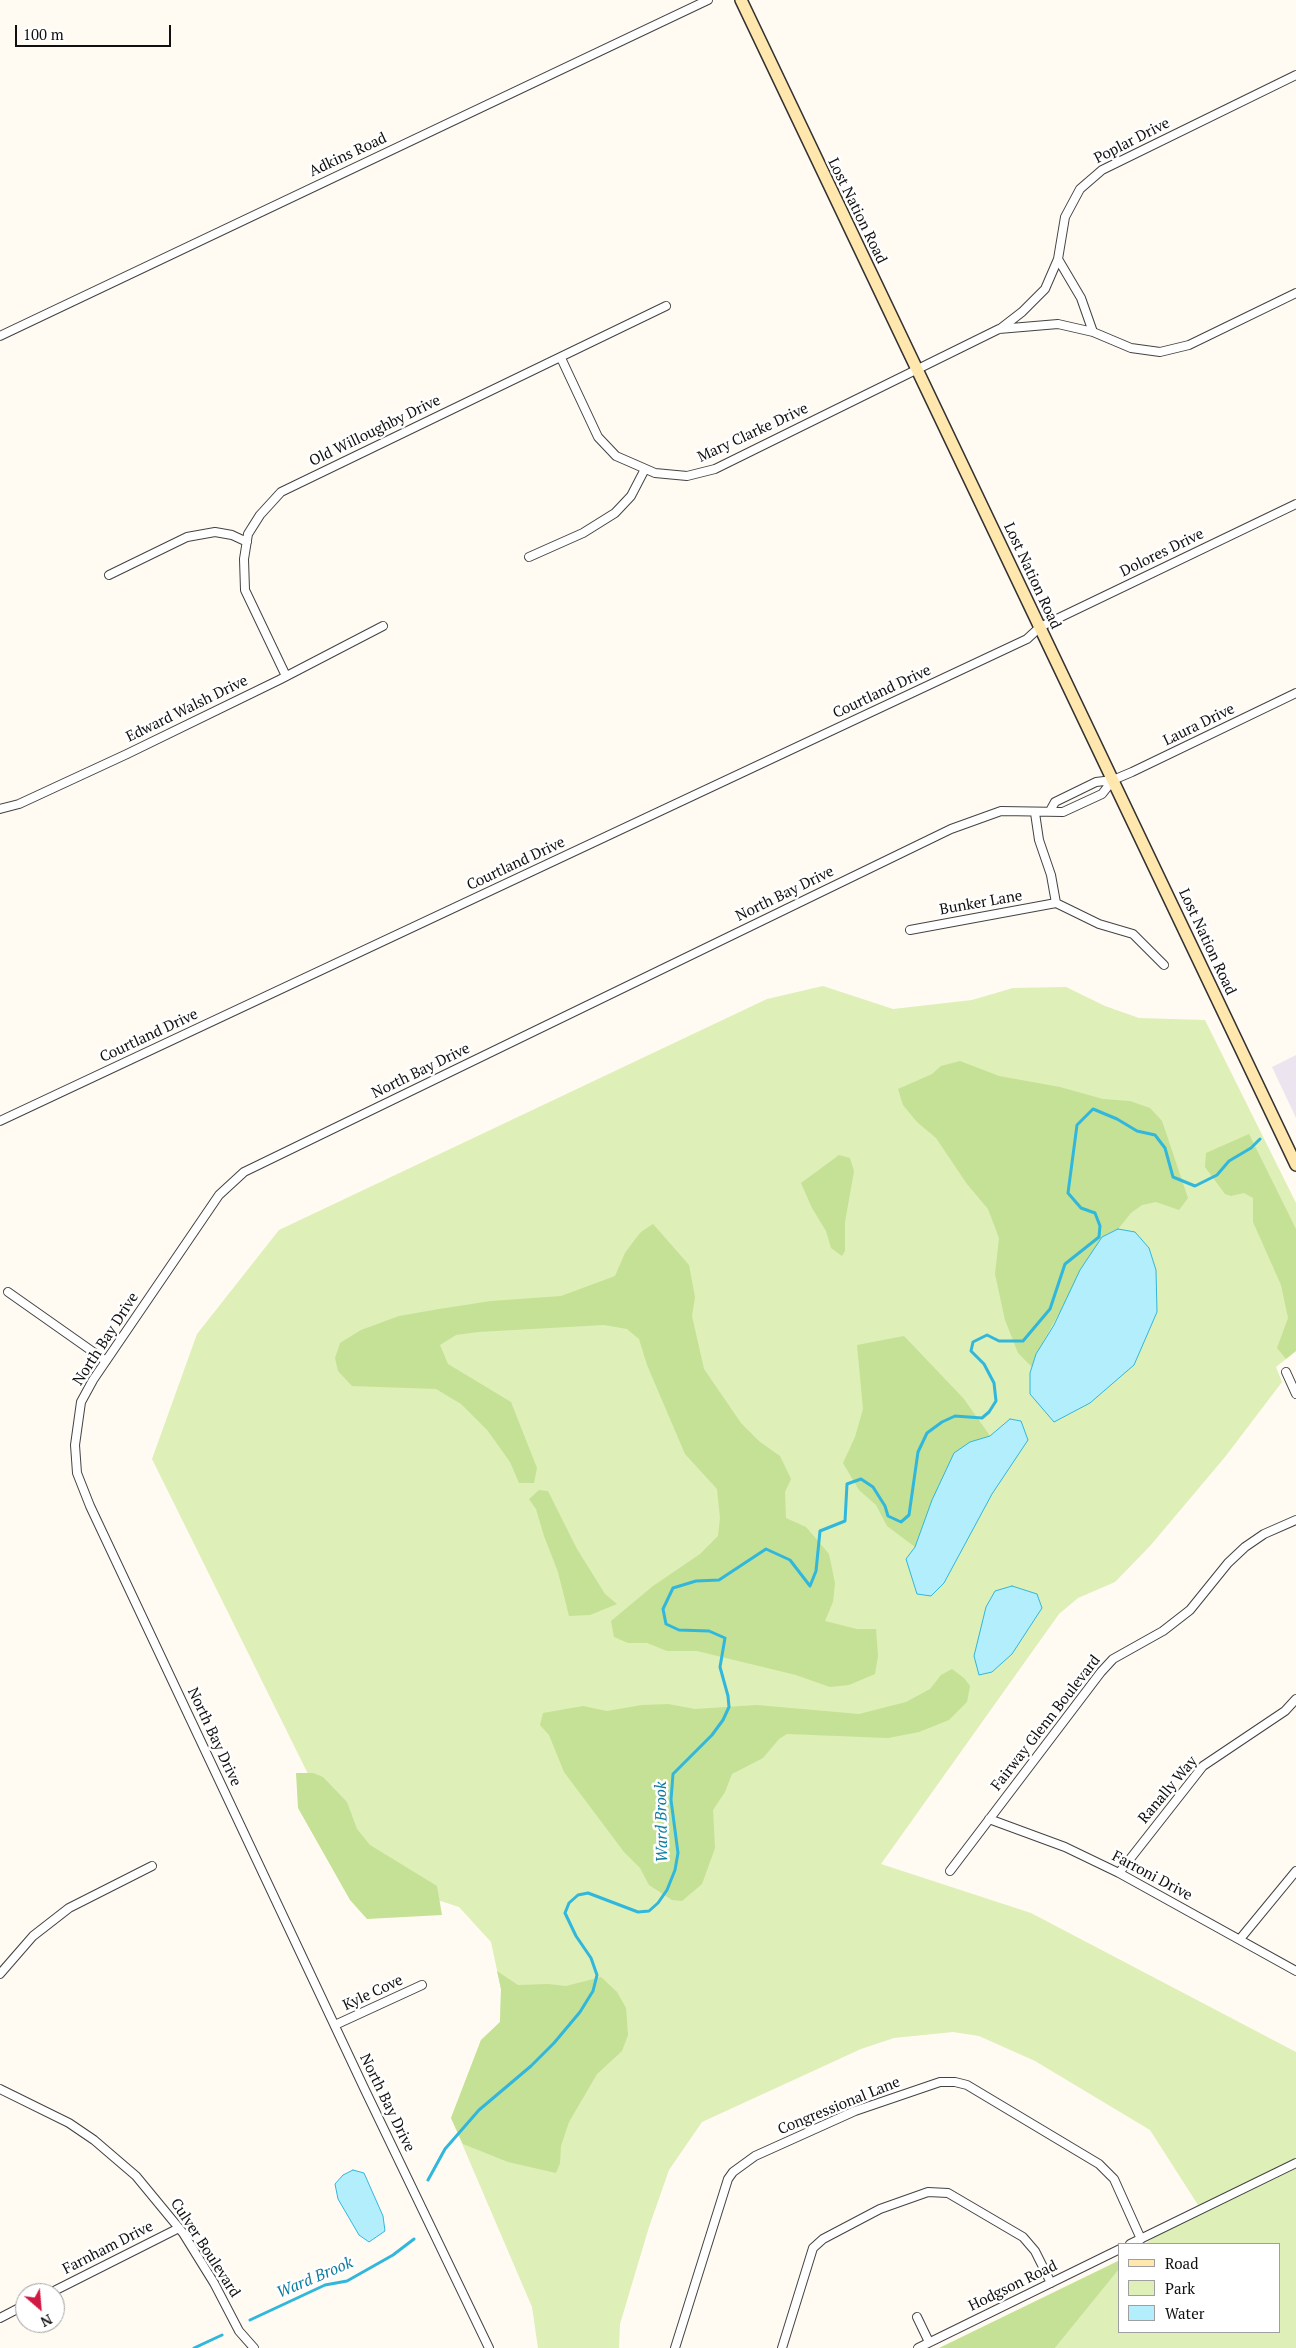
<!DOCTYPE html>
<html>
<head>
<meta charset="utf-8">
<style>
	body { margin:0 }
	#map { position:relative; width:1296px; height:2348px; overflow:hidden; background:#fffbf3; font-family:"PT Serif",serif }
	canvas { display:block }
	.legend { position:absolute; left:1118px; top:2243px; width:162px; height:90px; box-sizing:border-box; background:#fff; border:1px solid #9f9f9f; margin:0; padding:6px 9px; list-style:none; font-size:15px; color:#101010 }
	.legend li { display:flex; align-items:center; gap:10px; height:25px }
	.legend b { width:25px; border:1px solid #9f9f9f }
	.north { position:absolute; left:15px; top:2283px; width:50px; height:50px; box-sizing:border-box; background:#fff; border:1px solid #9f9f9f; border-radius:50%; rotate:153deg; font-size:14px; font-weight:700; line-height:20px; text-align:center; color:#101010 }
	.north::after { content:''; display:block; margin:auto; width:18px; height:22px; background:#d11843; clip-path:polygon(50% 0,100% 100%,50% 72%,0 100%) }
	.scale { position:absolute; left:15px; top:25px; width:156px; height:22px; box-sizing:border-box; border:2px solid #101010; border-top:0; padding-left:6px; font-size:15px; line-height:18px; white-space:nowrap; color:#101010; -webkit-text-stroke:4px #fff; paint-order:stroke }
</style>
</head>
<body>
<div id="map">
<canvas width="1296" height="2348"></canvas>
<ul class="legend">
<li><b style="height:6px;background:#ffe7ae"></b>Road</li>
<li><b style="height:14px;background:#deefb8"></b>Park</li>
<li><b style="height:14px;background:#b2eefc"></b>Water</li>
</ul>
<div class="north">N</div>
<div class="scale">100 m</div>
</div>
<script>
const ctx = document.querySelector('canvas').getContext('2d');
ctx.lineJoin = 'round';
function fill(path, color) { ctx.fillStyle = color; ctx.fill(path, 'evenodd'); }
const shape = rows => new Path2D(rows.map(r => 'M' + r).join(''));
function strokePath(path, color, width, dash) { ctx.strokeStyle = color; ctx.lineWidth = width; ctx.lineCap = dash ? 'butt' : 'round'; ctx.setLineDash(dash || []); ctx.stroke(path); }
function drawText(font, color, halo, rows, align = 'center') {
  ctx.font = font + ' "PT Serif",serif'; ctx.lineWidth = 5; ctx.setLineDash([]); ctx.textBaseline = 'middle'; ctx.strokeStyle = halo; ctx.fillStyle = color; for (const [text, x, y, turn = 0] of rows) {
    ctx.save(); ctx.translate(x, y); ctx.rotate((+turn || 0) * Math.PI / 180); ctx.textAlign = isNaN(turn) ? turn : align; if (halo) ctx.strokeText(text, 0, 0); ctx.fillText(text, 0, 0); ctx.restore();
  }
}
const industrial = shape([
	[1296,1055,1296,1118,1272,1067]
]);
const green = shape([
	[823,986,893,1009,972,1000,1013,988,1066,987,1105,1006,1139,1018,1205,1020,1296,1203,1296,1351,1276,1367,1282,1382,1225,1457,1150,1546,1115,1582,1078,1598,1059,1614,881,1864,1031,1913,1296,2052,1296,2348,1055,2348,1120,2268,1120,2332,1280,2332,1280,2244,1145,2244,1198,2205,1150,2130,1035,2061,979,2036,953,2032,894,2038,861,2049,702,2122,669,2170,649,2227,620,2324,619,2348,538,2348,532,2307,451,2118,481,2040,500,2022,501,1989,491,1942,459,1907,425,1896,368,1895,152,1459,197,1334,279,1230,767,999]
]);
const forest = shape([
	[960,1061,999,1076,1060,1087,1103,1099,1130,1101,1150,1108,1162,1121,1188,1198,1179,1210,1156,1202,1142,1205,1131,1213,1118,1229,1102,1237,1036,1354,1032,1367,1018,1353,1005,1320,995,1274,999,1238,988,1209,967,1184,936,1138,917,1122,903,1105,898,1089,932,1074,941,1066],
	[1249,1134,1296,1229,1296,1351,1286,1359,1277,1348,1288,1318,1281,1285,1253,1222,1253,1198,1244,1193,1231,1196,1225,1194,1205,1167,1206,1153],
	[839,1155,850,1158,854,1171,845,1222,845,1251,842,1256,831,1248,826,1231,812,1208,801,1183],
	[653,1224,689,1265,695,1297,692,1316,704,1369,741,1423,760,1442,780,1456,791,1479,785,1492,786,1518,806,1527,829,1554,835,1583,833,1602,825,1621,857,1629,876,1629,878,1656,875,1674,849,1685,830,1687,796,1675,697,1651,667,1651,647,1643,628,1643,614,1637,611,1621,653,1586,700,1554,718,1536,720,1518,717,1489,685,1454,647,1365,639,1339,627,1329,604,1325,478,1332,456,1335,440,1345,448,1364,511,1402,537,1468,534,1483,519,1483,510,1462,488,1431,461,1404,436,1389,352,1386,338,1371,335,1358,340,1343,361,1330,399,1316,439,1309,491,1301,561,1296,615,1276,625,1253,633,1242,641,1232],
	[904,1336,964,1399,990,1436,970,1442,932,1500,915,1547,887,1526,876,1505,859,1490,843,1463,855,1437,863,1409,857,1345],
	[539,1490,548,1491,577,1549,605,1594,617,1604,590,1615,569,1616,558,1572,544,1536,536,1509,529,1499],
	[952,1669,964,1678,970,1686,967,1702,949,1720,919,1732,888,1738,787,1734,779,1739,763,1758,732,1774,725,1792,713,1810,715,1848,702,1884,682,1901,672,1900,649,1885,640,1868,624,1852,564,1772,549,1735,540,1725,543,1713,583,1706,607,1711,642,1705,668,1704,695,1709,757,1705,859,1714,906,1702,930,1689,941,1675],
	[296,1773,313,1773,323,1777,347,1802,357,1829,370,1845,437,1886,442,1915,367,1919,350,1900,298,1808],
	[497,1971,518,1985,548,1984,566,1986,601,1977,617,1992,626,2008,628,2035,622,2051,597,2074,569,2122,561,2146,560,2163,556,2173,508,2162,463,2144,451,2118,481,2040,500,2022,501,1989],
	[1120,2260,1120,2268,1055,2348,939,2348]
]);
const water = shape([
	[1118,1229,1135,1232,1149,1248,1156,1270,1157,1312,1134,1365,1090,1403,1054,1422,1030,1394,1030,1373,1036,1354,1054,1325,1080,1270,1102,1237,1118,1229],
	[1010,1419,1021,1421,1028,1440,992,1494,944,1583,931,1596,917,1594,906,1559,915,1547,932,1500,954,1453,970,1442,990,1436,1010,1419],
	[1012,1586,1037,1594,1042,1608,1012,1654,992,1672,979,1675,974,1656,986,1607,995,1591,1012,1586],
	[353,2170,364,2173,383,2216,385,2231,369,2242,359,2235,338,2199,335,2184,343,2175,353,2170]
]);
const stream = shape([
	[428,2180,445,2149,479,2110,531,2066,554,2043,580,2012,593,1991,597,1975,591,1958,576,1936,565,1913,569,1903,578,1895,588,1893,638,1912,649,1911,658,1903,667,1890,675,1870,678,1853,671,1800,673,1774,712,1735,723,1720,729,1707,728,1696,720,1667,725,1638,709,1631,679,1630,666,1624,663,1609,673,1588,696,1581,719,1580,766,1549,790,1560,810,1586,816,1571,820,1531,845,1521,847,1484,861,1479,873,1487,885,1506,888,1516,901,1522,909,1515,918,1452,927,1433,942,1422,955,1416,982,1418,989,1412,996,1401,994,1383,984,1364,971,1351,973,1342,987,1335,999,1341,1023,1341,1050,1309,1065,1264,1099,1237,1100,1226,1095,1213,1081,1208,1068,1193,1077,1125,1093,1109,1117,1119,1137,1131,1155,1135,1165,1148,1173,1177,1195,1186,1217,1175,1229,1161,1251,1148,1260,1139],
	[250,2320,325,2285,347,2281,393,2255,414,2239],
	[194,2348,222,2335]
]);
const street = shape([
	[1058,259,1081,298,1093,332],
	[1000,329,1022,312,1045,289,1058,259,1065,217,1080,189,1102,170,1296,75],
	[0,336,708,0],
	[561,358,598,437,616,456,655,473,687,476,715,469,999,329,1058,324,1093,332,1131,348,1160,352,1189,345,1296,293],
	[529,557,583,533,615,513,631,496,645,469],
	[109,575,187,537,215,532,232,535,247,542],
	[286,676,245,590,244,559,248,534,260,515,281,492,666,306],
	[0,809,19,804,127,754,279,680,383,626],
	[1050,811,1055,802,1096,782,1113,780,1132,772,1296,693],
	[1035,813,1039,840,1051,875,1056,903],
	[910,930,1056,903,1099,924,1133,934,1164,965],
	[0,1121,1027,639,1040,627,1296,504],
	[8,1292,106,1361],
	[1286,1372,1296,1394],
	[989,1819,1065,1847,1119,1873,1296,1971],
	[950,1871,1101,1672,1113,1659,1163,1631,1190,1610,1228,1563,1245,1547,1264,1534,1296,1520],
	[1119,1873,1203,1766,1285,1711,1296,1699],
	[1240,1939,1296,1871],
	[0,1974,33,1936,69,1908,152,1866],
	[335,2025,422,1985],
	[0,2089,69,2123,94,2140,136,2176,183,2233,214,2283,239,2331,254,2348],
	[1130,2244,1296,2163],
	[50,2293,179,2228],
	[917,2317,929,2342],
	[0,2318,25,2305],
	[489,2348,365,2090,90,1506,77,1473,75,1445,81,1402,93,1380,219,1195,244,1172,951,829,1001,811,1063,812,1102,794,1113,780],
	[675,2348,728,2179,733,2172,755,2156,855,2111,940,2082,955,2082,967,2085,1099,2164,1114,2179,1141,2239],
	[782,2348,813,2248,823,2239,880,2209,928,2192,948,2193,1023,2237,1035,2251,1051,2283],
	[918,2348,1120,2249]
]);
const secondary = shape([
	[741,0,1296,1165]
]);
const streetNames = [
	["Poplar Drive",1132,141,-27],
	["Adkins Road",348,155,-25],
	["Lost Nation Road",857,211,64],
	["Old Willoughby Drive",375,431,-26],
	["Mary Clarke Drive",753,433,-25],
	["Dolores Drive",1162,553,-26],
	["Lost Nation Road",1032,576,65],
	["Courtland Drive",882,692,-25],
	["Edward Walsh Drive",187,709,-26],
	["Laura Drive",1199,725,-26],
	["Courtland Drive",516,864,-25],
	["North Bay Drive",785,894,-26],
	["Bunker Lane",981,903,-10],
	["Lost Nation Road",1207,942,65],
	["Courtland Drive",149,1036,-25],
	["North Bay Drive",421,1071,-26],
	["North Bay Drive",106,1339,-57],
	["Fairway Glenn Boulevard",1046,1723,-52],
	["North Bay Drive",214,1737,65],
	["Ranally Way",1168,1790,-50],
	["Farroni Drive",1152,1876,28],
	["Kyle Cove",373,1993,-25],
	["North Bay Drive",387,2103,64],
	["Congressional Lane",839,2106,-22],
	["Farnham Drive",108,2248,-27],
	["Culver Boulevard",205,2248,57],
	["Hodgson Road",1013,2286,-26]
];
const waterNames = [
	["Ward Brook",662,1822,-91],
	["Ward Brook",315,2278,-23]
];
fill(industrial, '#ece4ef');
fill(green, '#deefb8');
fill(forest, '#c5e195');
fill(water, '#b2eefc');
strokePath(water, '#31b7dc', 1);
strokePath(stream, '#31b7dc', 3);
strokePath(street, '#434343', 10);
strokePath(secondary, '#323232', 14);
strokePath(street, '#fff', 8);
strokePath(secondary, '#ffe7ae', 11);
drawText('15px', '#101010', '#fff', streetNames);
drawText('italic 16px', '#0b7ba1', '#fff', waterNames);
</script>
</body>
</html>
